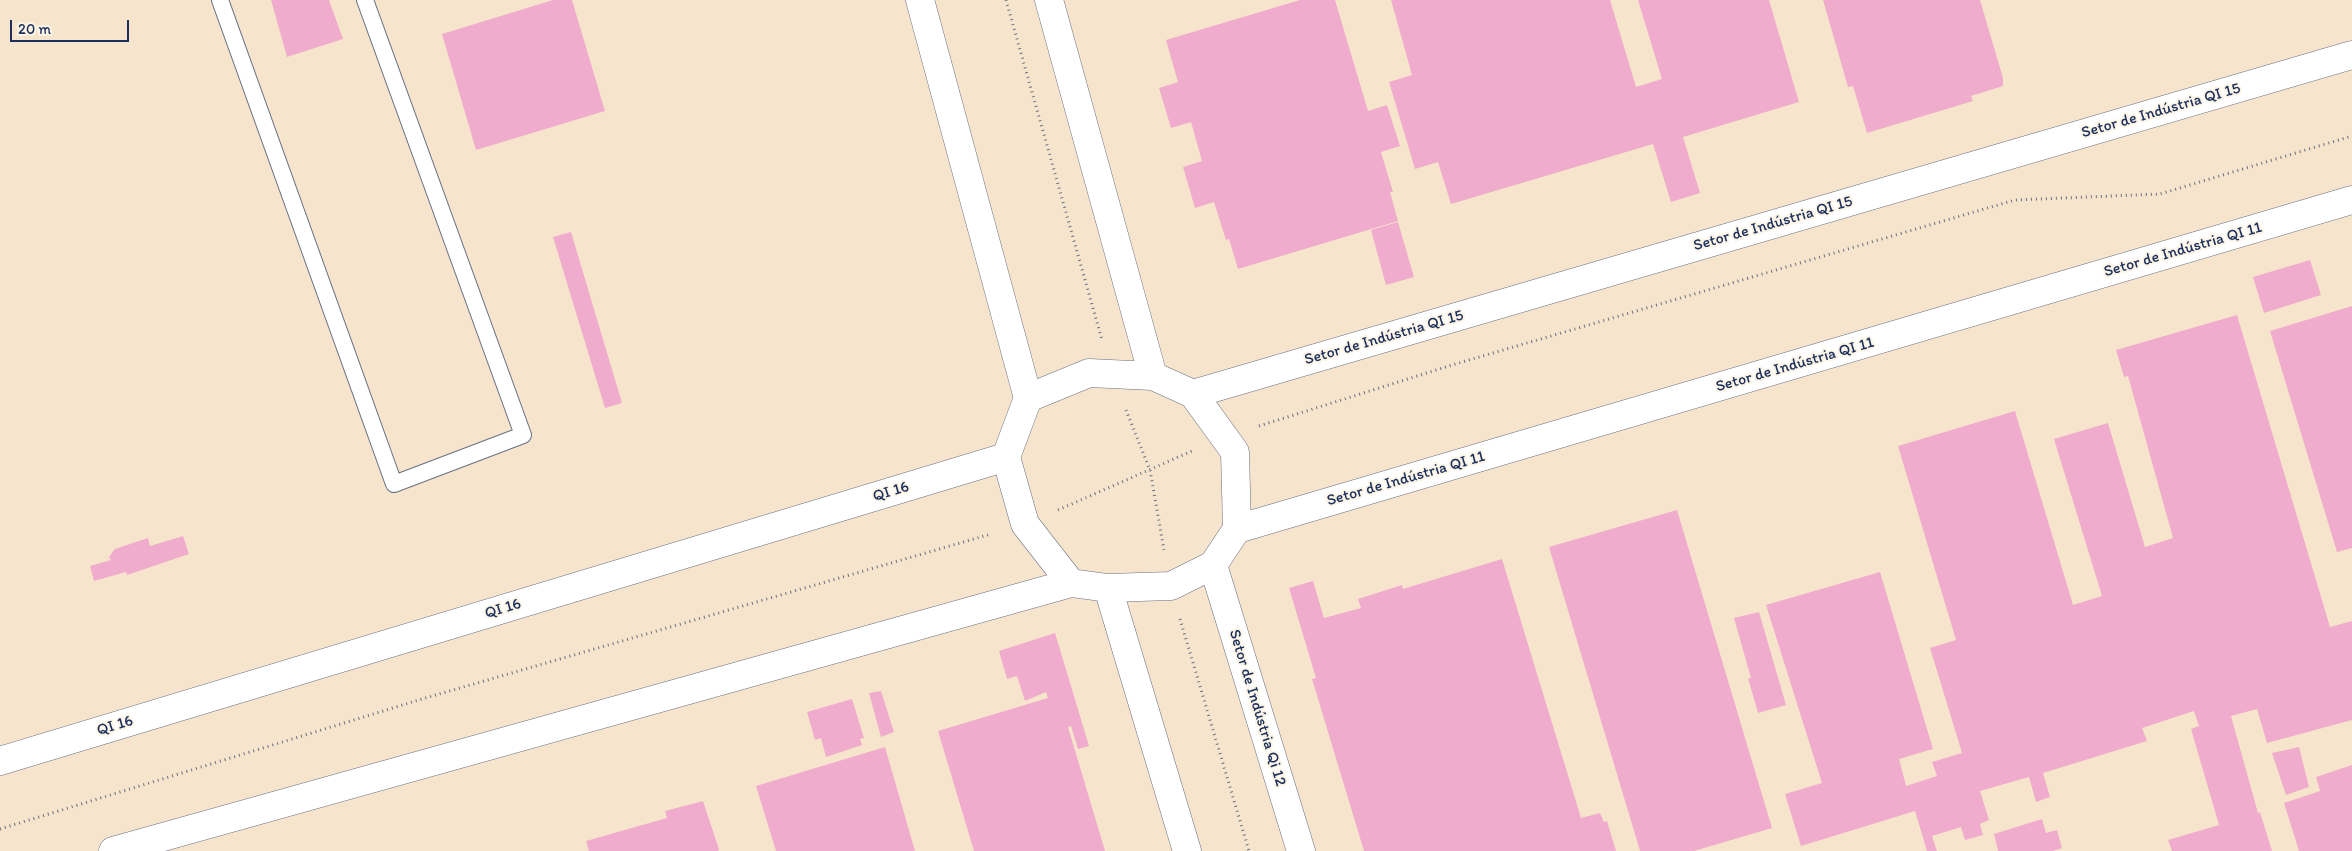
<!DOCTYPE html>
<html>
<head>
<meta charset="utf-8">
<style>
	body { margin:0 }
	#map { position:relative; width:2352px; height:851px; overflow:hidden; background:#f6e5cc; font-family:Itim,sans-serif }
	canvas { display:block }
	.scale { position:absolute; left:10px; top:20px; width:119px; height:22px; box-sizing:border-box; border:2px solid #1b2f5e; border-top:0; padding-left:6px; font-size:15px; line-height:18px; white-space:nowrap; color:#1b2f5e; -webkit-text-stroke:4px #fcf5e5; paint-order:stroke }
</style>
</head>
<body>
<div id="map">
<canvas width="2352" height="851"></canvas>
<div class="scale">20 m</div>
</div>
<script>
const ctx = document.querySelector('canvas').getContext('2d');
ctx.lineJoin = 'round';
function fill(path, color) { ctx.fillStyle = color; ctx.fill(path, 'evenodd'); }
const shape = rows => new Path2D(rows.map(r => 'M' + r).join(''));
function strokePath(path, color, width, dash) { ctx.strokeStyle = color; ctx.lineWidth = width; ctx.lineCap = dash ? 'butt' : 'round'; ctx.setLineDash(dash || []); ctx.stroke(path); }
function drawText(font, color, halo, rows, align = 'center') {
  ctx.font = font + ' Itim,sans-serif'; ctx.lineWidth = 4; ctx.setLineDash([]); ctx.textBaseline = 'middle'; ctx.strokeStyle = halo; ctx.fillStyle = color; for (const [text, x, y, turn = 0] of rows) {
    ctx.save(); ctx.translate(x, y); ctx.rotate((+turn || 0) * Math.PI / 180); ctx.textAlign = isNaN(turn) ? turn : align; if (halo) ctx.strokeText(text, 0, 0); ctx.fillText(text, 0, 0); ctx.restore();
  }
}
const building = shape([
	[271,0,329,0,343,39,287,57],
	[553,0,572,0,605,111,476,150,442,34],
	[1300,0,1335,0,1368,111,1387,105,1400,146,1381,152,1393,192,1390,192,1398,221,1238,269,1229,239,1226,240,1214,202,1195,208,1183,167,1202,161,1191,122,1171,128,1159,88,1178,82,1166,40],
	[1391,0,1610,0,1636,87,1662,79,1638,0,1769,0,1799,102,1683,137,1700,193,1671,202,1653,144,1451,204,1438,162,1415,169,1389,82,1412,75],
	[1823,0,1980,0,2003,78,2003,86,1971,96,1973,101,1867,133,1853,86,1848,87],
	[1398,222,1414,277,1386,285,1371,230],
	[571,232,622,403,605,408,553,237],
	[2310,260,2321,295,2264,313,2253,277],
	[2352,306,2352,548,2337,552,2270,331],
	[2237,315,2330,627,2352,621,2352,720,2267,743,2257,709,2231,716,2258,813,2260,812,2272,851,2172,851,2168,840,2219,825,2191,729,2199,726,2194,711,2142,728,2147,741,2043,773,2050,797,2036,802,2029,777,1980,791,1989,820,1980,824,1983,835,1965,840,1961,827,1932,836,1937,851,1927,851,1915,811,1801,846,1785,794,1822,783,1766,605,1880,572,1933,749,1899,759,1906,786,1937,776,1932,762,1962,753,1930,648,1956,640,1898,446,2015,411,2073,605,2102,596,2054,439,2108,423,2145,547,2173,538,2128,376,2124,377,2116,350],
	[1677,510,1772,828,1694,851,1640,851,1549,547],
	[183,536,189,554,127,575,126,572,94,581,90,566,111,560,109,557,115,549,148,538,150,546],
	[1502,559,1581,818,1600,813,1604,822,1607,821,1616,851,1364,851,1312,679,1316,678,1289,588,1313,581,1324,618,1361,608,1358,599,1402,585,1403,589],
	[1759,612,1786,705,1758,713,1748,678,1751,678,1734,618],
	[1055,633,1089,746,1078,749,1071,726,1068,727,1105,851,974,851,938,731,1048,698,1046,692,1025,701,1017,676,1007,679,999,651],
	[881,691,894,732,881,737,869,693],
	[852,699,864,738,860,739,862,745,826,757,821,738,815,740,807,712],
	[885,747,915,851,776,851,756,786],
	[2299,747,2309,787,2286,795,2272,753],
	[2352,765,2352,851,2299,851,2284,803,2320,791,2316,777],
	[703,801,719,849,718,851,589,851,586,841,667,818,665,811],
	[2042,819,2046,833,2057,830,2062,848,2053,851,1998,851,1994,834]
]);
const path = shape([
	[1006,0,1102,340],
	[1126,410,1150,470,1164,550],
	[1259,426,1452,365,2015,200,2160,194,2352,136],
	[1058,510,1192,451],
	[1180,619,1249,851],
	[0,829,422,699,991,534]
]);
const service = shape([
	[220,0,394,484,523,435,365,0]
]);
const minor = shape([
	[920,0,1028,398],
	[1049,0,1153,376],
	[1089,373,1153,376,1193,394,1235,452,1237,529,1213,565,1171,586,1108,588,1071,583,1025,524,1006,457,1028,398,1089,373],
	[1193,394,2352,55],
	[1237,529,2352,200],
	[1213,565,1301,851],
	[1108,588,1187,851],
	[0,761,1006,457],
	[113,851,1071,583]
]);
const streetNames = [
	["Setor de Indústria QI 15",2161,111,-16],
	["Setor de Indústria QI 15",1773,224,-16],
	["Setor de Indústria QI 11",2183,250,-16],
	["Setor de Indústria QI 15",1384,338,-16],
	["Setor de Indústria QI 11",1795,365,-16],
	["Setor de Indústria QI 11",1406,479,-16],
	["QI 16",891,492,-17],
	["QI 16",503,609,-17],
	["Setor de Indústria Qi 12",1257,708,73],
	["QI 16",115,726,-17]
];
fill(building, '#f0accc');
strokePath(service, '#686f84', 18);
strokePath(minor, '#686f84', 29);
strokePath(path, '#686f84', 3, [1, 4]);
strokePath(service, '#fff', 16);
strokePath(minor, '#fff', 28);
drawText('16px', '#1b2f5e', '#fcf5e5', streetNames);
</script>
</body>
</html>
